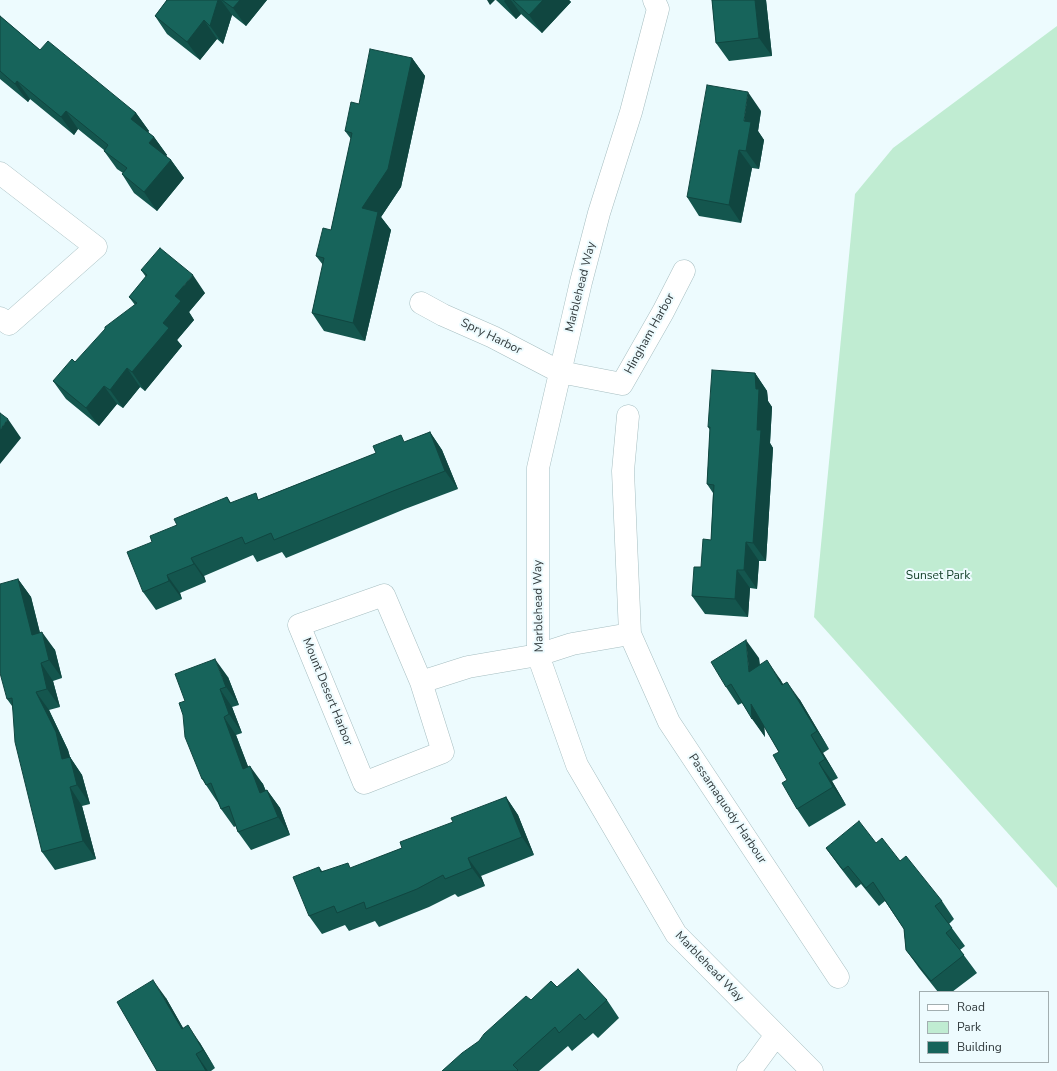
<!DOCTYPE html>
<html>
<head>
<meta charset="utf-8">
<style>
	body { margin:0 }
	#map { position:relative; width:1057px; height:1071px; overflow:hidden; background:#edfbfe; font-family:"Nunito Sans",sans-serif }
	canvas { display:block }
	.legend { position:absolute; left:919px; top:991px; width:130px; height:72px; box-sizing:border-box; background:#edfbfe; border:1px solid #a2aeb0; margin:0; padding:5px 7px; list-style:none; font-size:12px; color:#313a3c }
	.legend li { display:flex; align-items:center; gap:8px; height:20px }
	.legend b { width:20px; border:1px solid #a2aeb0 }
</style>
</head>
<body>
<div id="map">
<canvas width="1057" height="1071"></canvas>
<ul class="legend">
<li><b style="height:5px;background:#fff"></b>Road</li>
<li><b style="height:11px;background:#c0ecd2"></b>Park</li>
<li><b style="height:11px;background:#17645b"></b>Building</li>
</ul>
</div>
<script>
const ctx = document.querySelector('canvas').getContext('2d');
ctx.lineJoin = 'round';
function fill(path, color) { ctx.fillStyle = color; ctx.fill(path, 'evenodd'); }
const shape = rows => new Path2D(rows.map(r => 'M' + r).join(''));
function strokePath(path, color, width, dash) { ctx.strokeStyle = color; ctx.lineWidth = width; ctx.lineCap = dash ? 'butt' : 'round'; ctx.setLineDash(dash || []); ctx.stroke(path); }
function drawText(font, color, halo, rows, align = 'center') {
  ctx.font = font + ' "Nunito Sans",sans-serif'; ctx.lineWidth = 4; ctx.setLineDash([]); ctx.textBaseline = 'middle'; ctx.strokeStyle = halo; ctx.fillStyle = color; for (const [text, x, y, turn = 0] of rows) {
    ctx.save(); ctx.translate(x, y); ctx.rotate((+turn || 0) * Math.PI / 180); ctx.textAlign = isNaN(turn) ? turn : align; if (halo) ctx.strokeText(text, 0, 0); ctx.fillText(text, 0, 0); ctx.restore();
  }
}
const green = shape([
	[1057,26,1057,888,814,617,855,194,893,148]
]);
const street = shape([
	[654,0,658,9,631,112,599,213,581,282,538,468,538,655,577,765,676,934,812,1071],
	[0,173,96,247,9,324,0,318],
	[421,303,443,315,493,337,560,372,622,384,663,312,684,271],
	[628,416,623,471,630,634],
	[421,682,384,595,299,625,364,783,443,752,421,682,468,667,538,655,572,644,630,634,669,722,838,977],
	[748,1071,752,1068,776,1035]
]);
const wall = shape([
	[167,0,267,0,246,26,232,15,223,44,217,39,200,60,167,34,155,16],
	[496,0,569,0,571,2,542,33,521,14,516,19],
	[712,0,768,0,766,0,772,56,729,61,716,43],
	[0,16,40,50,136,113,149,131,148,132,154,137,167,155,166,156,171,160,184,178,157,211,134,193,122,174,123,173,117,169,104,151,104,150,78,129,74,135,30,99,28,102,0,79],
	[412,58,425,76,401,187,381,217,391,230,365,341,324,331,312,313,323,265,316,256,331,230,351,139,345,131,359,104],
	[761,111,758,131,764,140,759,169,752,168,741,223,699,216,687,197],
	[141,270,205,293,189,312,194,320,177,340,182,346,145,391,140,387,123,408,117,404,99,426,66,399,53,381,75,362,135,305,129,297,146,277],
	[755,373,767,391,768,401,772,407,770,443,773,448,766,561,759,561,757,589,750,588,748,617,705,614,692,596,711,540,713,493,707,484,710,430,708,427],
	[430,432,442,450,458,489,405,509,286,558,282,552,257,562,253,555,204,576,206,582,180,593,182,599,156,610,143,592,152,542,177,525,227,497,231,503,260,499],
	[18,579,31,597,40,633,55,650,62,678,53,681,60,707,49,710,68,750,70,757,82,775,90,804,82,806,96,859,55,870,42,852,12,706,7,699],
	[759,658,760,665,780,679,783,684,800,700,829,749,823,753,838,778,832,781,846,805,809,827,797,809,787,780,779,752,764,726,765,737,742,703,738,705,726,687],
	[228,677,239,705,232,707,242,733,236,735,248,767,263,784,266,791,267,790,280,808,290,835,251,850,238,832,236,826,234,827,221,809,218,803,202,779,185,701],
	[506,797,518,815,534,855,481,876,485,886,458,897,455,894,429,907,379,927,375,921,349,931,345,925,322,934,309,916,319,867,322,871,352,868,402,848,453,822],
	[876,843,900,861,942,901,954,919,949,924,965,946,960,950,977,973,952,992,938,992,919,968,906,950,904,929,885,901,879,906,861,884,856,888,839,866,826,848],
	[557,987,607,1000,619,1018,598,1038,593,1033,572,1051,568,1046,539,1071,442,1071,479,1041,531,1000],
	[166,998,183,1028,200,1043,215,1068,211,1071,157,1071]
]);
const shadedWall = shape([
	[218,0,221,0,232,15,223,44,210,26],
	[240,0,267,0,246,26,233,8],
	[487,0,495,0,490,5],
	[505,0,511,0,521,14,516,19,504,1],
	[543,0,569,0,571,2,542,33,529,15],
	[755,0,766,0,772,56,759,38],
	[204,20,217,39,200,60,187,42],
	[412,58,425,76,401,187,381,217,391,230,365,341,353,323,362,208],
	[17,81,30,99,28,102,15,84],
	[748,92,761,111,758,131,764,140,759,169,746,151,744,121],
	[66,111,78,129,74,135,61,117],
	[136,113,149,131,144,137,131,119],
	[154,137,167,155,161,161,149,143],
	[739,150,752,168,741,223,729,205],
	[171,160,184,178,157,211,144,192],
	[193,275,205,293,189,312,194,320,177,340,182,346,145,391,132,372,163,323,175,296],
	[127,368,140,387,123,408,110,390],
	[755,373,767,391,768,401,772,407,770,443,773,448,766,561,753,543,757,430],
	[104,386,117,404,99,426,86,408],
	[8,419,21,438,0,464,0,430],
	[430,432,442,450,458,489,445,471],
	[746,542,759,561,757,589,744,570],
	[191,558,204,576,206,582,194,564],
	[737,570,750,588,748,617,735,599],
	[167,575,180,593,182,599,169,581],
	[18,579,31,597,45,653,32,635],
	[42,632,55,650,62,678,49,660],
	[746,640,759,658,761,690,749,672],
	[215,659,228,677,239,705,226,687],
	[767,660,780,679,794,703,782,685],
	[41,663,53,681,60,707,47,689],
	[787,682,800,700,829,749,817,731],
	[220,689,232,707,242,733,229,714],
	[36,692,49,710,68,750,70,757,82,775,90,804,77,785,62,759],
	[751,704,764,722,765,737,752,719],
	[224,717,236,735,256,787,243,769],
	[811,735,823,753,838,778,825,759],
	[819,763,832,781,846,805,833,787],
	[250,766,263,784,273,811,260,793],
	[70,787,82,806,96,859,83,841],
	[267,790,280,808,290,835,278,817],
	[506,797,518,815,534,855,522,837],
	[468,858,481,876,485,886,472,868],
	[153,980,166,998,194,1047,182,1029],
	[188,1025,200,1043,215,1068,203,1050],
	[196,1054,208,1071,206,1071]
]);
const building = shape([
	[167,0,218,0,210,26,204,20,187,42,155,16,167,0],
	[222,0,240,0,233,8,222,0],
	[513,0,543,0,529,15,513,0],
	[712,0,755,0,759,38,716,43,712,0],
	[0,16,40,50,48,41,136,113,131,119,154,137,149,143,171,160,144,192,122,174,127,168,104,151,108,145,66,111,61,117,17,81,15,84,0,71,0,16],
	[370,49,412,58,388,169,362,208,378,212,353,323,312,313,324,258,316,256,323,228,331,230,352,133,345,131,351,102,359,104,370,49],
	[707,85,748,92,744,121,751,122,746,151,739,150,729,205,687,197,707,85],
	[160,248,193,275,175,296,181,301,163,323,169,328,132,372,127,368,110,390,104,386,86,408,53,381,72,359,75,362,105,329,105,327,137,303,129,297,147,275,141,270,160,248],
	[712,370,755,373,756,389,759,389,757,430,761,430,753,543,746,542,744,570,737,570,735,599,692,596,694,567,701,567,703,539,711,540,714,485,707,484,710,427,708,427,712,370],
	[0,413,8,419,0,430,0,413],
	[430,432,445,471,393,491,274,540,271,533,245,544,242,537,191,558,194,564,167,575,169,581,143,592,127,552,152,542,150,536,177,525,174,519,227,497,230,503,256,493,258,500,376,453,373,446,401,435,404,442,430,432],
	[18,579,32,635,42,632,49,660,41,663,47,689,36,692,56,732,62,759,70,757,77,785,70,787,83,841,42,852,15,742,12,698,7,699,0,673,0,584,18,579],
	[746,640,749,672,767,660,782,685,787,682,817,731,811,735,825,759,819,763,833,787,797,809,782,783,787,780,773,755,779,752,751,704,752,719,731,684,726,687,711,662,746,640],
	[215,659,226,687,220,689,229,714,224,717,243,769,250,766,260,793,267,790,278,817,238,832,229,806,221,809,211,783,206,785,203,779,202,779,185,737,183,715,179,703,185,701,175,674,215,659],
	[506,797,522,837,468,858,472,868,445,879,443,875,417,889,366,909,364,902,337,913,334,906,309,916,293,877,319,867,321,872,348,863,350,868,402,848,400,842,453,822,451,818,506,797],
	[859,821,876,843,882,838,900,861,906,856,942,901,935,906,952,928,946,933,964,955,931,981,906,950,904,929,873,882,866,888,848,866,843,870,826,848,859,821],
	[578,969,607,1000,585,1020,580,1014,559,1033,555,1027,513,1065,518,1070,517,1071,442,1071,462,1053,479,1041,484,1034,526,996,531,1000,551,981,557,987,578,969],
	[153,980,182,1029,188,1025,203,1050,196,1054,206,1071,157,1071,117,1002,153,980]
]);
const streetNames = [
	["Marblehead Way",581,287,-76],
	["Hingham Harbor",650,334,-61],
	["Spry Harbor",491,337,26],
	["Marblehead Way",539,606,-91],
	["Mount Desert Harbor",327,692,68],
	["Passamaquody Harbour",727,809,56],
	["Marblehead Way",709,967,46]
];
const parkNames = [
	["Sunset Park",938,576]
];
fill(green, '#c0ecd2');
strokePath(street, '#a6bec1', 23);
strokePath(street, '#fff', 22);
fill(wall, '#14564e');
fill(shadedWall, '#104640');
fill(building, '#17645b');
strokePath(building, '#104640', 1);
drawText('12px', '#313a3c', '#edfbfe', streetNames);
drawText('12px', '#123e28', '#edfbfe', parkNames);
</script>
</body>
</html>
